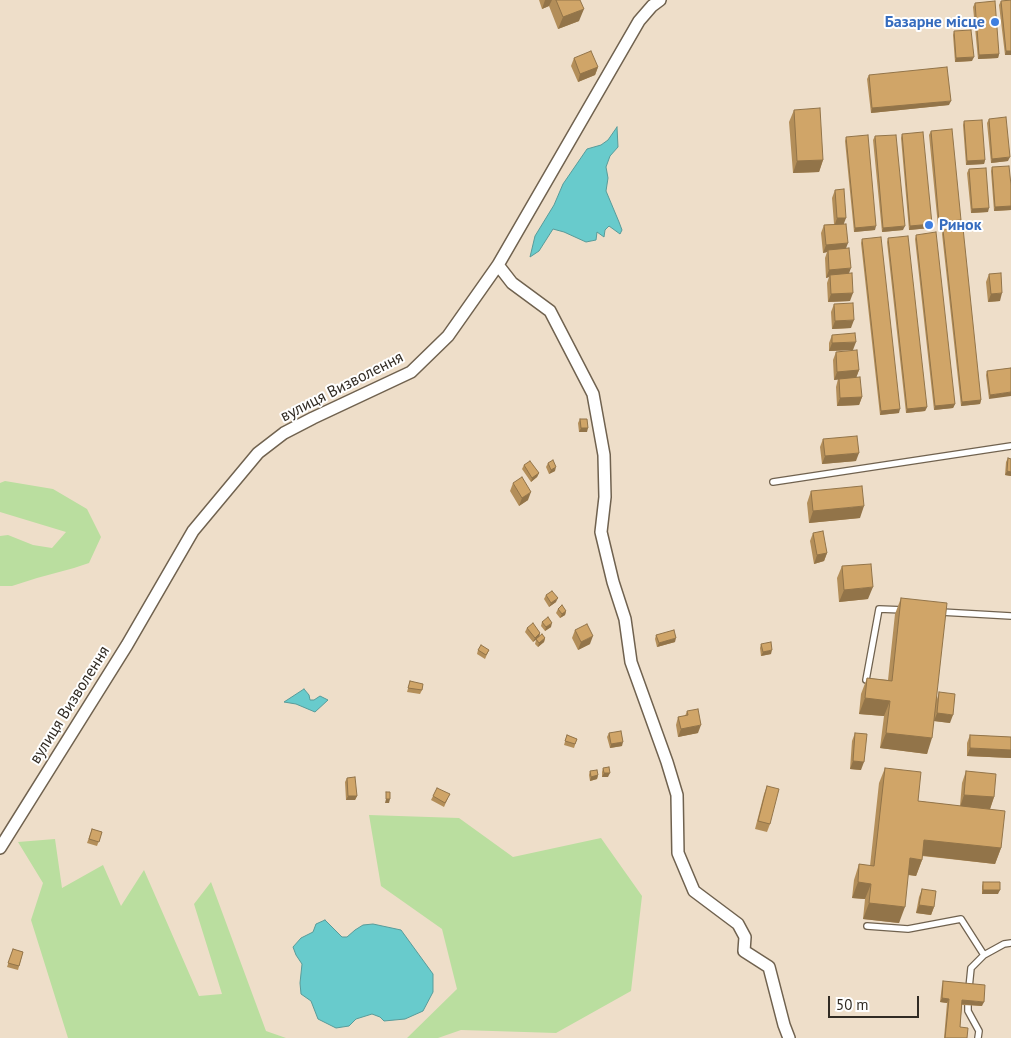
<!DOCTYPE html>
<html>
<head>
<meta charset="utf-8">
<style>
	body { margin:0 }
	#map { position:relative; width:1011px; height:1038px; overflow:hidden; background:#eedec9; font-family:"PT Sans",sans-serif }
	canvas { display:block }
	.scale { position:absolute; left:828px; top:996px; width:91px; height:22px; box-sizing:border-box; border:2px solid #312b23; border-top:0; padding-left:6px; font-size:15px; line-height:18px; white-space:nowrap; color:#312b23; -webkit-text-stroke:4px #fff; paint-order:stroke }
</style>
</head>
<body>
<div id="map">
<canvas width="1011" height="1038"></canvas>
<div class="scale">50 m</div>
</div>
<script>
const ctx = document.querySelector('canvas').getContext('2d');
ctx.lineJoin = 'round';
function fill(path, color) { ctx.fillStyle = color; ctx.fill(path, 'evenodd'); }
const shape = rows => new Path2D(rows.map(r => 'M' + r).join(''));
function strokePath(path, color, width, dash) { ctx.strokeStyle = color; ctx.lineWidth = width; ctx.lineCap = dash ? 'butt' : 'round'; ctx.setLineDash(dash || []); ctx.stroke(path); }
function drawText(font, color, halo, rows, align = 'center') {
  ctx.font = font + ' "PT Sans",sans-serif'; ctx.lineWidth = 4; ctx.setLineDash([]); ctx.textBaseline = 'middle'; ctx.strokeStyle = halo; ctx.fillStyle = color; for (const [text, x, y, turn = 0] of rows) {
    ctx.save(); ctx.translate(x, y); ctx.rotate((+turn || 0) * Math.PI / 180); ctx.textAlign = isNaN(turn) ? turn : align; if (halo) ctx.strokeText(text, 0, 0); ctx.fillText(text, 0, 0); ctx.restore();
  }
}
const green = shape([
	[5,481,53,489,87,509,101,537,89,563,74,568,37,578,12,586,0,586,0,536,8,535,33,545,52,548,66,532,0,512,0,483],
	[369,815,459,818,513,857,601,838,642,896,631,991,556,1033,461,1030,438,1038,407,1038,457,989,442,929,381,886],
	[55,839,62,888,103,865,121,906,144,870,199,996,222,994,194,904,211,882,266,1031,286,1038,68,1038,31,920,43,883,18,842]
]);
const water = shape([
	[617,127,618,147,610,156,606,167,608,178,606,191,619,222,622,230,620,234,609,226,605,230,604,237,597,232,596,240,586,242,564,232,553,229,539,251,530,257,535,236,554,205,563,184,587,149,601,145,608,140,617,127],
	[304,689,309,695,310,700,314,700,320,696,328,700,315,712,296,704,284,702,304,689],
	[325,920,342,937,347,937,355,930,363,925,373,924,401,930,433,974,433,992,423,1011,405,1019,384,1021,380,1017,372,1014,356,1019,349,1026,336,1028,318,1019,311,1001,301,994,300,983,302,964,296,955,293,947,301,938,313,932,316,924,325,920]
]);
const lane = shape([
	[773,482,1011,446],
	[941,612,1011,616],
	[866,680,879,609,904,610],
	[867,926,908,929,961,919,984,955],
	[969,988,971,968,984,955,1004,944,1011,943],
	[968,1005,968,1011,979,1031,978,1038]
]);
const street = shape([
	[498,265,512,283,550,311,593,394,604,455,605,497,601,532,613,582,625,619,631,662,667,762,677,795,678,853,694,891,738,924,745,937,744,951,769,967,784,1025,789,1038],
	[0,848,127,645,193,531,258,453,284,433,313,418,411,372,448,336,498,265,639,21,652,6,660,0]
]);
const wall = shape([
	[539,0,580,0,579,21,558,29,549,6,542,9],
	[1011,0,1011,55,1005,55,999,5,1001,1],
	[975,3,999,54,998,58,978,59,973,7],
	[954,31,972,61,955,62,953,35],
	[574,58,598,67,595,75,578,82,571,66],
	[869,75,949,105,871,113,867,79],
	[794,110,823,160,819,172,793,173,789,122],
	[989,119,1008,161,991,163,987,123],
	[964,121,985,160,984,164,966,165,963,125],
	[931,131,961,220,959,224,938,226,929,135],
	[902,134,930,228,909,230,901,138],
	[875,136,903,230,882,232,873,140],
	[846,137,875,230,854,232,845,141],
	[992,167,1011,185,1011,210,994,211,991,171],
	[969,169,988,212,971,213,967,173],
	[835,190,844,224,846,249,849,274,850,301,828,302,827,283,829,277,826,278,825,258,827,252,823,253,821,233,824,225,834,224,832,198],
	[943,230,981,400,980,404,961,406,942,234],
	[916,235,955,404,953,408,934,410,915,239],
	[888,238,927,407,925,411,906,413,887,242],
	[862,239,899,413,880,415,861,243],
	[989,274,1000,301,988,302,986,282],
	[834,304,851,328,832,329,831,312],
	[832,335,853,350,829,351,829,343],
	[836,352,859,370,856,378,862,397,859,405,837,406,836,387,838,379,834,380,833,360],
	[1011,368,989,399,986,375,987,371],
	[580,419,587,432,579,432,578,423],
	[823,439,856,461,822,464,820,447],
	[1008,458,1011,459,1011,476,1005,475,1006,462],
	[548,463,555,471,549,474,546,467],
	[524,465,539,473,537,477,531,482,522,469],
	[513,483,528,500,519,506,510,491],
	[811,491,860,518,809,523,807,503],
	[813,533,827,553,824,561,814,564,810,541],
	[842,566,868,599,839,602,837,578],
	[546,595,556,602,549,607,544,599],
	[901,598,937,699,939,692,950,723,934,721,927,754,880,748,884,716,859,714,861,694,867,678,888,680,895,614],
	[558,609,566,611,565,615,560,618,556,613],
	[542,622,551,627,545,631,541,626],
	[527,628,540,633,539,637,545,638,544,642,538,647,535,644,536,640,533,642,525,632],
	[575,630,590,644,578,650,572,638],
	[656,635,675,642,657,647,655,639],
	[761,644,771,654,761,656,760,648],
	[478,650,489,650,485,659,477,654],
	[410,681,422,690,420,694,407,692],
	[687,711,698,733,678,737,676,725,678,717,685,716],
	[609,733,622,746,610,748,607,737],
	[855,733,861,770,850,769,852,741],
	[567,735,577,739,574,748,564,745],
	[970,735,1011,737,1011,758,967,756,967,743],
	[603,768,608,777,602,777,602,772],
	[885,768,918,801,960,806,962,783,966,771,994,797,990,809,1001,848,995,864,922,856,922,860,916,876,908,875,899,923,863,919,865,899,852,898,854,880,859,864,870,866,879,783],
	[590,771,598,775,597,779,590,781,589,775],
	[347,778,357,796,355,800,346,800,345,782],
	[767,786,770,824,767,832,755,829,764,794],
	[433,796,448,798,444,807,431,800],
	[92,829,102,832,97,846,87,843],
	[983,882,998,894,982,894,982,886],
	[922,889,934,907,931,915,916,913,919,897],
	[13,949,23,952,18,970,7,967],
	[943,981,982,1006,962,1005,960,1027,967,1038,944,1038,947,1003,940,1002,942,985]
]);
const shadedWall = shape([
	[545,0,552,0,549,6,542,9],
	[584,9,579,21,558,29,563,17],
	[1006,51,1011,51,1011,55,1005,55],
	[999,54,998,58,978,59,979,55],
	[974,57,972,61,955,62,956,58],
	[598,67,595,75,578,82,580,74],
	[951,101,949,105,871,113,872,108],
	[1010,157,1008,161,991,163,992,159],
	[823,160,819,172,793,173,797,161],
	[985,160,984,164,966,165,967,161],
	[1011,206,1011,210,994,211,995,207],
	[989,208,988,212,971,213,972,209],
	[837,218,846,218,843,226,834,227],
	[961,220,959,224,938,226,939,222],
	[932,224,930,228,909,230,910,226],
	[876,226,875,230,854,232,855,228],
	[905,226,903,230,882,232,883,228],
	[848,243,845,251,828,250,827,252,823,253,826,245],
	[851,268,848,276,830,275,829,277,826,278,829,270],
	[853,293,850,301,828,302,831,294],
	[1002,293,1000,301,988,302,991,294],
	[854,320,851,328,832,329,835,321],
	[856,342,853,350,829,351,832,343],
	[859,370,856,378,834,380,837,372],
	[1011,392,1011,396,989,399,990,395],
	[862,397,859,405,837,406,840,398],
	[981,400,980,404,961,406,962,402],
	[955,404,953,408,934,410,935,406],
	[927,407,925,411,906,413,907,409],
	[900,409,899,413,880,415,881,411],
	[581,428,588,428,587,432,579,432],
	[859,453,856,461,822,464,825,456],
	[556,467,555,471,549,474,551,470],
	[1007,471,1011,472,1011,476,1005,475],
	[539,473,537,477,531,482,532,478],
	[531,492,528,500,519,506,522,498],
	[864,506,860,518,809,523,813,511],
	[827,553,824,561,814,564,817,555],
	[873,587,868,599,839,602,844,590],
	[558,598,556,602,549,607,551,603],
	[566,611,565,615,560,618,562,614],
	[552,623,551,627,545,631,546,627],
	[540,633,539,637,533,642,535,638],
	[593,636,590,644,578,650,581,642],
	[545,638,544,642,538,647,539,643],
	[676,638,675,642,657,647,659,643],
	[772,650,771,654,761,656,763,652],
	[865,698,890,701,884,716,859,714],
	[937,713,953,715,950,723,934,721],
	[701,725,698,733,678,737,681,729],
	[886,733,932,738,927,754,880,748],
	[623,742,622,746,610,748,611,744],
	[970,748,1011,750,1011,758,967,756],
	[853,761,864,762,861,770,850,769],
	[604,773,610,773,608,777,602,777],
	[598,775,597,779,590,781,591,777],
	[964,795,994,797,990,809,960,807],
	[348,796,357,796,355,800,346,800],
	[386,799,390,799,389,803,385,803],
	[924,840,1001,848,995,864,918,855],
	[910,858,922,860,916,876,904,874],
	[858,882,871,884,865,899,852,898],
	[983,890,1000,890,998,894,982,894],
	[869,903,905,907,899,923,863,919],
	[919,905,934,907,931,915,916,913],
	[942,998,949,999,947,1003,940,1002],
	[962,1000,984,1002,982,1006,961,1004]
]);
const building = shape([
	[556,0,580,0,584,9,563,17,556,0],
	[1011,0,1011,51,1006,51,1001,1,1011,0],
	[995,1,999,54,979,55,975,3,995,1],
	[971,30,974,57,956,58,954,31,971,30],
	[591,51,598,67,580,74,574,58,591,51],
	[947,67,951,101,872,108,869,75,947,67],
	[820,108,823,160,797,161,794,110,820,108],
	[1006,117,1010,157,992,159,989,119,1006,117],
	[982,120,985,160,967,161,964,121,982,120],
	[952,129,961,220,939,222,931,131,952,129],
	[923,132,932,224,910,226,902,134,923,132],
	[868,135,876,226,855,228,846,137,868,135],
	[896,135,905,226,883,228,875,136,896,135],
	[1009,166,1011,185,1011,206,995,207,992,167,1009,166],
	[986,168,989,208,972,209,969,169,986,168],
	[844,189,846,218,837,218,835,190,844,189],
	[846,224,848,243,826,245,824,225,846,224],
	[963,228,981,400,962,402,943,230,963,228],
	[936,232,955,404,935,406,916,235,936,232],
	[908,236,927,407,907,409,888,238,908,236],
	[881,237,900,409,881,411,862,239,881,237],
	[849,248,851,268,829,270,828,250,849,248],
	[852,273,853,293,831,294,830,275,852,273],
	[1001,273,1002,293,991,294,989,274,1001,273],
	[853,303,854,320,835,321,834,304,853,303],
	[855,333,856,342,832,343,832,335,855,333],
	[857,350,859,370,837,372,836,352,857,350],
	[1011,368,1011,392,990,395,987,371,1011,368],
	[860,377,862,397,840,398,839,379,860,377],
	[580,419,587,419,588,428,581,428,580,419],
	[857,436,859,453,825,456,823,439,857,436],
	[1008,458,1011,459,1011,472,1007,471,1008,458],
	[553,460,556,467,551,470,548,463,553,460],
	[530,461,539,473,532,478,524,465,530,461],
	[522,477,531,492,522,498,513,483,522,477],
	[862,486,864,506,813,511,811,491,862,486],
	[823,531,827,553,817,555,813,533,823,531],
	[871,564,873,587,844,590,842,566,871,564],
	[552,591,558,598,551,603,546,595,552,591],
	[901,598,947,603,932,738,886,733,890,701,865,698,867,678,892,681,901,598],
	[562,605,566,611,562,614,558,609,562,605],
	[548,617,552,623,546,627,542,622,548,617],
	[533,623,540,633,535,638,527,628,533,623],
	[587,624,593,636,581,642,575,630,587,624],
	[674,630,676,638,659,643,656,635,674,630],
	[542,634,545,638,539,643,536,639,542,634],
	[771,642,772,650,763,652,761,644,771,642],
	[481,645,489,650,486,655,478,650,481,645],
	[410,681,423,684,422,690,408,688,410,681],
	[939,692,955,694,953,715,937,713,939,692],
	[698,709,701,725,681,729,678,717,688,715,687,711,698,709],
	[621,731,623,742,611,744,609,733,621,731],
	[855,733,867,734,864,762,853,761,855,733],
	[567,735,577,739,575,744,565,741,567,735],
	[970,735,1011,737,1011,750,970,748,970,735],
	[609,767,610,773,604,773,603,768,609,767],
	[885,768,921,772,918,801,1005,811,1001,848,924,840,922,860,910,858,905,907,869,903,871,884,858,882,859,864,874,866,885,768],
	[597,770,598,775,591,777,590,771,597,770],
	[966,771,996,774,994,797,964,795,966,771],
	[355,777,357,796,348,796,347,778,355,777],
	[767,786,779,789,770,824,758,821,767,786],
	[437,788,450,794,445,803,433,796,437,788],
	[386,792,390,792,390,799,386,799,386,792],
	[92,829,102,832,99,842,89,839,92,829],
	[983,882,1000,882,1000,890,983,890,983,882],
	[922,889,936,891,934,907,919,905,922,889],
	[13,949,23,952,19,966,8,963,13,949],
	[943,981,985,985,984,1002,962,1000,960,1027,968,1028,967,1038,945,1038,949,999,942,998,943,981]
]);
const markers = [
	[995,22,5,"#3f7fe0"],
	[929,225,5,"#3f7fe0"]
];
const shopNames = [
	["Базарне місце",985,22],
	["Ринок",939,225,"left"]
];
const streetNames = [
	["вулиця Визволення",342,387,-27],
	["вулиця Визволення",70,705,-58]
];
fill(green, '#bade9f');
fill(water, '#68cbcc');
strokePath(water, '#589b99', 1);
strokePath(lane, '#70624f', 8);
strokePath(street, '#70624f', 14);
strokePath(lane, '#fff', 5.5);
strokePath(street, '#fff', 11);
fill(wall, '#b38e59');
fill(shadedWall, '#927449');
fill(building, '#d0a568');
strokePath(building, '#927449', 1);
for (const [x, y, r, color] of markers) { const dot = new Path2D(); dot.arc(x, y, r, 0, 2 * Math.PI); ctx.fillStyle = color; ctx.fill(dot); strokePath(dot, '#fff', 2); }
drawText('bold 16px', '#366cbe', '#fff', shopNames, 'right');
drawText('16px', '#312b23', '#fff', streetNames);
</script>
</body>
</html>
